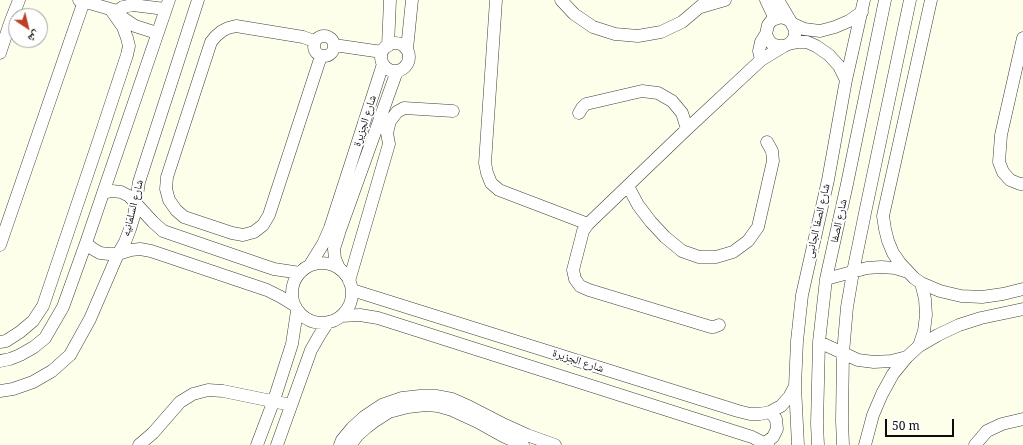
<!DOCTYPE html>
<html>
<head>
<meta charset="utf-8">
<style>
	body { margin:0 }
	#map { position:relative; width:1023px; height:445px; overflow:hidden; background:#feffea; font-family:"Noto Serif","Noto Naskh Arabic",serif }
	canvas { display:block }
	.north { position:absolute; left:8px; top:8px; width:40px; height:40px; box-sizing:border-box; background:#fff; border:1px solid #9e9e9e; border-radius:50%; rotate:145deg; font-size:11px; font-weight:700; line-height:16px; text-align:center; color:#0c0c0c }
	.north::after { content:''; display:block; margin:auto; width:14px; height:18px; background:#bb4024; clip-path:polygon(50% 0,100% 100%,50% 72%,0 100%) }
	.scale { position:absolute; left:885px; top:419px; width:69px; height:18px; box-sizing:border-box; border:2px solid #0c0c0c; border-top:0; padding-left:5px; font-size:12px; line-height:14px; white-space:nowrap; color:#0c0c0c; -webkit-text-stroke:3px #fff; paint-order:stroke }
</style>
</head>
<body>
<div id="map">
<canvas width="1023" height="445"></canvas>
<div class="north">ش</div>
<div class="scale">50 m</div>
</div>
<script>
const ctx = document.querySelector('canvas').getContext('2d');
ctx.lineJoin = 'round';
const shape = rows => new Path2D(rows.map(r => 'M' + r).join(''));
function strokePath(path, color, width, dash) { ctx.strokeStyle = color; ctx.lineWidth = width; ctx.lineCap = dash ? 'butt' : 'round'; ctx.setLineDash(dash || []); ctx.stroke(path); }
function drawText(font, color, halo, rows, align = 'center') {
  ctx.font = font + ' "Noto Serif","Noto Naskh Arabic",serif'; ctx.lineWidth = 4; ctx.setLineDash([]); ctx.textBaseline = 'middle'; ctx.strokeStyle = halo; ctx.fillStyle = color; for (const [text, x, y, turn = 0] of rows) {
    ctx.save(); ctx.translate(x, y); ctx.rotate((+turn || 0) * Math.PI / 180); ctx.textAlign = isNaN(turn) ? turn : align; if (halo) ctx.strokeText(text, 0, 0); ctx.fillText(text, 0, 0); ctx.restore();
  }
}
const minor = shape([
	[79,0,117,11,123,18,135,26,157,33],
	[496,0,485,163,487,173,491,183,499,190,588,224],
	[561,0,574,14,593,27,615,34,638,36,661,32,682,22,708,0],
	[766,0,775,19],
	[778,0,791,22],
	[931,0,883,216,885,229,888,241,893,253,900,263,914,278,921,283,940,291,961,296,982,297,1003,294,1023,289],
	[701,7,725,0],
	[117,11,123,7,133,5,165,9],
	[793,24,804,29,820,31,835,27,849,21,862,12],
	'314 46a10 10 0 1 1 20 0a10 10 0 1 1-20 0Z',
	[1023,38,1001,135,999,162,1003,172,1010,180,1020,184,1023,184],
	[314,41,303,37,236,26,228,28,222,31,216,36,211,42,167,177,166,189,169,200,176,210,184,217,232,233,243,235,254,232,263,225,269,215,321,56],
	'381 57a14 14 0 1 1 28 0a14 14 0 1 1-28 0Z',
	[789,44,798,42,807,42,816,46,829,55,839,66,846,80],
	[334,45,382,52],
	[388,46,390,0],
	[407,49,412,0],
	[0,53,10,23,19,0],
	[761,60,759,51,761,42,766,34,768,25,771,21,775,19,781,17,787,19,791,22,795,30,795,35,793,40,789,44,784,46,778,46,772,44,768,39,766,34],
	[579,113,582,108,586,104,642,91,658,93,672,101,682,113,687,129],
	[628,186,638,205,651,222,665,237,682,251,699,257,716,257,733,252,748,241,758,227,773,161,772,151,767,142],
	[103,193,112,191,121,192,129,196,153,222,163,231,262,265,274,269,300,273],
	[86,243,93,249,100,253,109,254,118,254,131,250,140,249,151,251,267,290,281,297,294,305],
	[0,245,84,1],
	'292 293a30 30 0 1 1 60 0a30 30 0 1 1-60 0Z',
	[310,265,323,244,330,228,383,64],
	[339,268,335,259,334,249,340,230,397,71],
	[826,279,867,268,881,267,895,268,908,272],
	[349,281,389,144,387,133,390,121,397,112,404,108,453,111],
	[352,290,738,411,750,414,760,414,770,412,781,406,789,397,795,386],
	[341,316,360,315,378,318,752,437,768,445],
	[719,325,714,327,711,327,589,290,580,286,575,279,573,270,581,239,583,231,588,224,687,129,761,60,784,46],
	[0,342,6,341,20,332,33,321,43,306,99,140,127,55,129,46,127,38,123,27,111,10],
	[819,342,858,360,874,362,891,361,907,357],
	[919,346,924,331,926,315,925,299,921,283],
	[0,361,10,359,20,355,34,347,45,338,63,307,86,243,169,0],
	[0,391,13,389,33,382,52,371,70,355,90,319,118,254,125,242,130,229,134,216,139,182,198,0],
	[765,443,773,437,777,429,776,419,770,412],
	[139,445,153,433,180,402,193,394,208,390,223,391,291,405],
	[257,445,274,400,292,344,297,311],
	[277,445,311,350,319,336,328,322],
	[340,445,342,440,352,428,364,417,382,405,402,398,420,396,436,396,452,399,470,407,505,425,527,435,555,445],
	[350,445,358,435,367,427,375,421,389,412,408,407,426,405,438,406,452,410,478,422,503,436,523,445],
	[798,445,795,386,797,341,802,295,828,180,846,80,864,0],
	[818,445,817,424,819,342,826,279,847,184,885,0],
	[843,445,842,421,843,353,847,307,853,272,865,213,910,0],
	[865,445,873,415,882,394,893,374,907,357,919,346,938,335,959,325,981,318,1023,309],
	[975,445,987,431,1002,424,1023,419]
]);
const streetNames = [
	["شارع الجزيرة",365,121,-72],
	["شارع السلمانيه",133,208,-76],
	["شارع الصفا الجانبى",818,221,-77],
	["شارع الصفا",839,221,-78],
	["شارع الجزيرة",578,361,18]
];
strokePath(minor, '#3f3f3f', 13);
strokePath(minor, '#fff', 12);
drawText('11px', '#0c0c0c', '#fff', streetNames);
</script>
</body>
</html>
